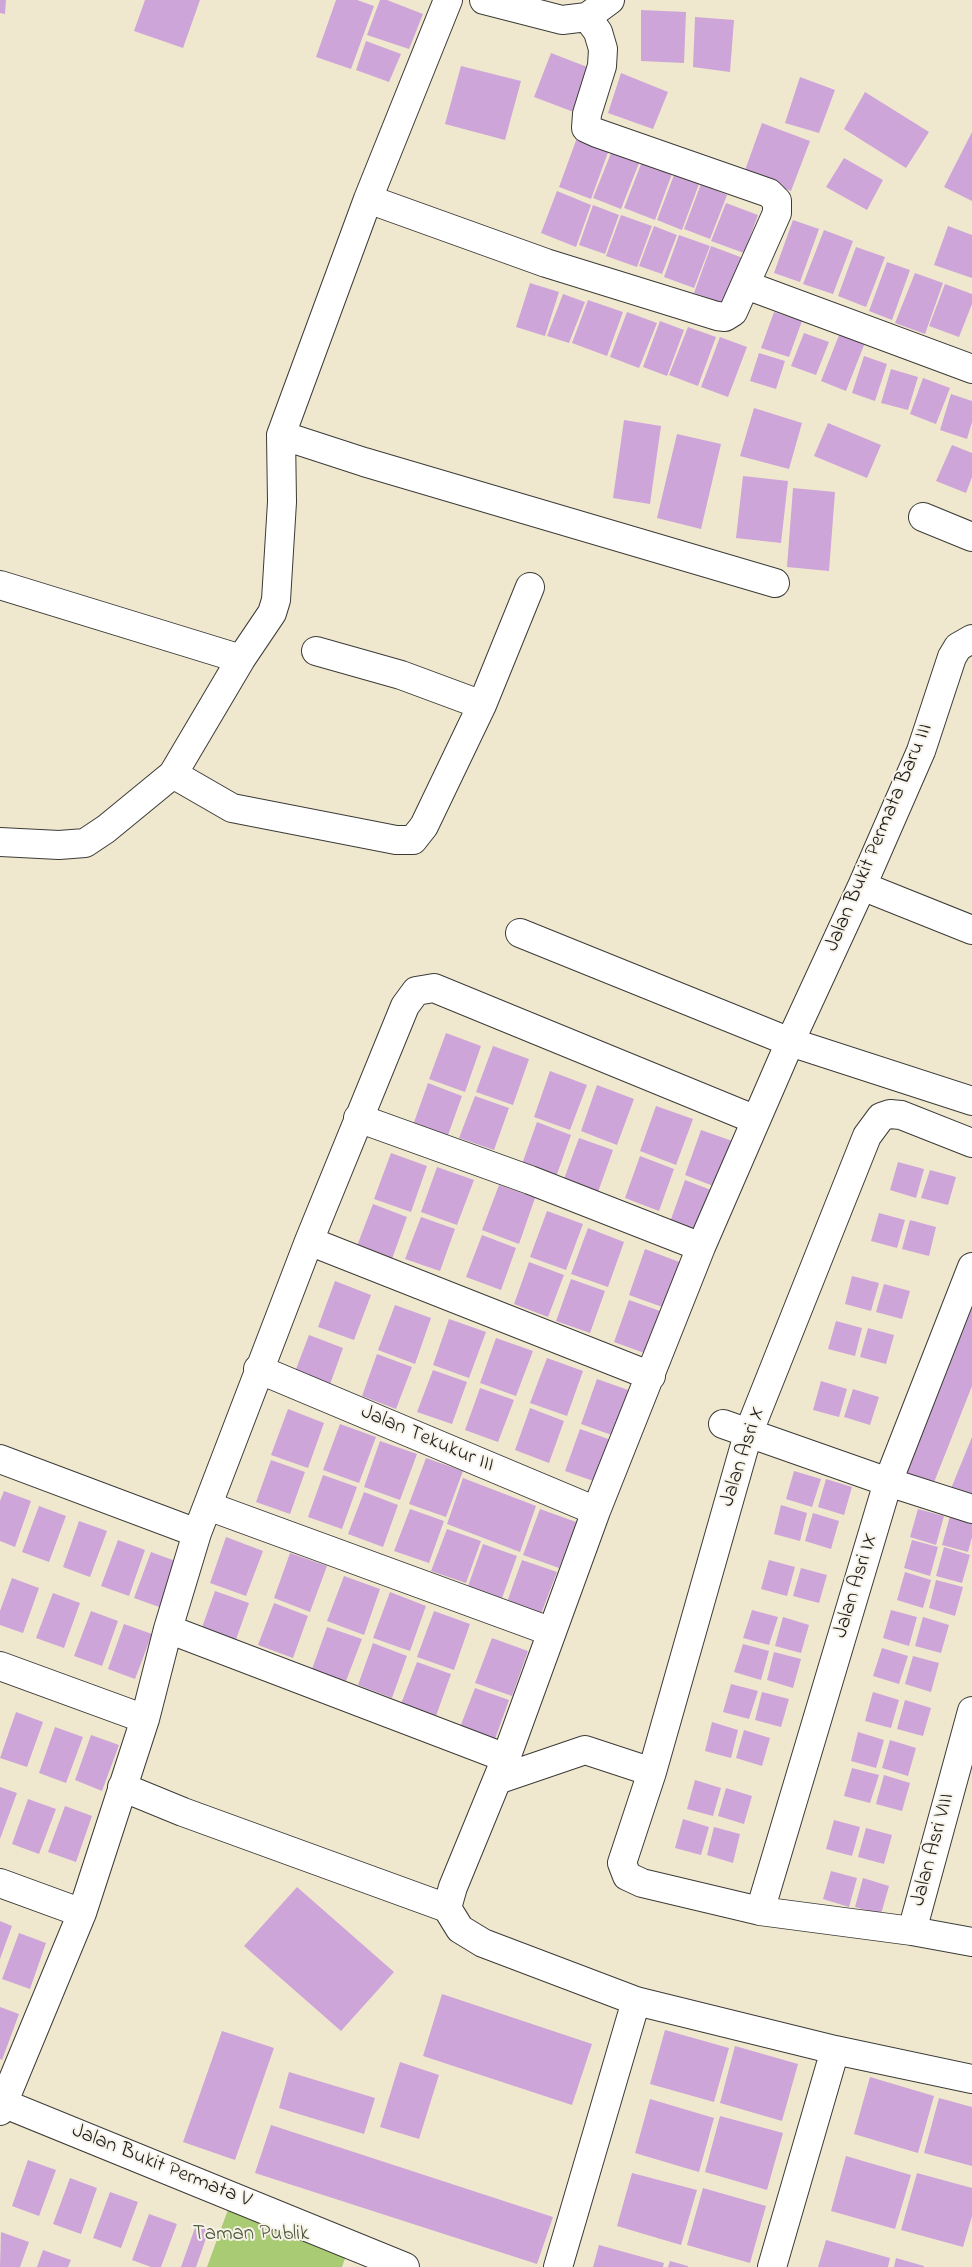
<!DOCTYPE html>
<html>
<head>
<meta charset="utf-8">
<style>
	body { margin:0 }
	canvas { display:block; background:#efe8cf }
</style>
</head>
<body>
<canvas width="972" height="2267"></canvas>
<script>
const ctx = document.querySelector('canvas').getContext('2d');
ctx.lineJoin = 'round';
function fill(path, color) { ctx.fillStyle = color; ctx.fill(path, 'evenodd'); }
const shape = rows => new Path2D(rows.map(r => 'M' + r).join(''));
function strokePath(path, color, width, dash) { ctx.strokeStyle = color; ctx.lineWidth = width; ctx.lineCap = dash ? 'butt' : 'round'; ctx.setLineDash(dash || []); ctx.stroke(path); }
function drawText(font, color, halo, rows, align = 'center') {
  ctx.font = font + ' "Indie Flower",sans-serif'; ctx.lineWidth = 4; ctx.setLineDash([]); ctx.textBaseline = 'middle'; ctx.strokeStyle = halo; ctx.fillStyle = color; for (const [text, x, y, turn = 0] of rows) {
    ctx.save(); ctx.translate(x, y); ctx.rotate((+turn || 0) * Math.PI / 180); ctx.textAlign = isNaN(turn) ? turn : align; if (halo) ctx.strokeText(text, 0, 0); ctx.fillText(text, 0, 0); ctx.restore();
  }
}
const green = shape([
	[233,2196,350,2244,342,2267,207,2267]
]);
const building = shape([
	[0,0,6,0,5,14,0,13],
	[145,0,200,0,183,48,134,31],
	[336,0,357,0,374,6,351,69,316,57],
	[380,0,387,0,423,14,409,49,367,35],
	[641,10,686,12,684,63,641,61],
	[695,17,734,20,730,72,693,67],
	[366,41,401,54,389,82,356,70],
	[551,53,595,70,579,114,534,97],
	[461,66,521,81,505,140,445,124],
	[621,73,668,92,653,129,608,113],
	[800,77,835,90,819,133,785,123],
	[865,92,929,132,906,168,844,129],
	[762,123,810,141,791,191,744,173],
	[972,132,972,201,944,187],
	[578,135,610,147,591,199,559,187],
	[613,148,641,158,621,209,593,198],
	[844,158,883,180,867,210,826,187],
	[643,159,673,171,655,220,624,208],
	[674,175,699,184,682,230,657,220],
	[701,184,727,195,710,239,684,229],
	[557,191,591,205,576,247,541,233],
	[726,203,758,215,744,253,711,241],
	[593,205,619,215,605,254,579,245],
	[621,215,652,226,637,267,606,256],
	[793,220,819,229,800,282,774,273],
	[654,226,677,235,662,274,639,266],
	[948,226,972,235,972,278,934,265],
	[824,230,853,241,833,294,803,284],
	[679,235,710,246,694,288,664,277],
	[711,246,743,258,726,304,694,293],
	[856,247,885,257,866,307,838,296],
	[887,262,910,270,892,320,869,311],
	[915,273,943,283,925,334,895,323],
	[530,283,559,292,545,336,516,327],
	[945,284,972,294,972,304,959,337,929,326],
	[563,294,585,302,569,343,547,336],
	[588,300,623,312,607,356,572,343],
	[627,312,657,323,639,368,610,357],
	[774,312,802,321,789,357,761,348],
	[660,321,684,330,667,376,643,367],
	[688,327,716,337,698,386,669,375],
	[841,330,866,340,846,391,821,381],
	[804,333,829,342,816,375,791,366],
	[720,337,747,347,728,397,701,387],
	[759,353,785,361,776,389,750,381],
	[864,356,887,364,875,401,852,393],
	[891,369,918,377,908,410,881,403],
	[923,378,950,388,936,424,910,414],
	[951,394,972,401,972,422,967,439,940,430],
	[754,408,802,423,789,469,740,456],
	[624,420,661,426,650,504,613,498],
	[828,423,881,445,867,478,814,456],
	[677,434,721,444,701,529,657,518],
	[952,445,972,453,972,477,966,493,936,481],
	[743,476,788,481,781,543,736,538],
	[793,488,835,492,829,571,787,567],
	[446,1033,481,1046,465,1092,429,1079],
	[493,1046,529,1059,513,1105,476,1092],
	[550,1071,587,1085,570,1130,534,1117],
	[428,1083,462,1096,447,1138,413,1125],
	[597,1085,634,1099,617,1145,581,1131],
	[475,1096,509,1108,494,1150,459,1138],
	[656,1106,693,1119,676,1165,640,1151],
	[537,1122,571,1135,556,1177,522,1164],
	[701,1130,738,1143,721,1189,685,1175],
	[579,1138,613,1150,598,1192,564,1179],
	[391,1153,427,1166,411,1212,374,1199],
	[640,1156,674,1169,659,1211,625,1198],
	[898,1162,924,1169,916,1198,890,1190],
	[437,1167,474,1180,457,1225,421,1212],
	[930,1170,956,1177,948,1205,921,1198],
	[685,1180,719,1193,703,1235,670,1222],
	[499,1185,535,1198,519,1244,482,1230],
	[373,1204,407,1217,392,1259,357,1246],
	[547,1211,583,1224,566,1270,530,1257],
	[879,1213,905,1220,897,1248,871,1241],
	[421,1217,455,1229,440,1271,405,1259],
	[910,1220,936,1227,929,1256,902,1249],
	[588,1228,624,1242,608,1287,571,1274],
	[482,1235,516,1248,501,1290,466,1277],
	[645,1249,682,1263,665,1308,629,1295],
	[529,1262,564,1275,548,1317,514,1304],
	[852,1276,879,1283,871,1311,845,1304],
	[571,1279,605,1291,590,1333,556,1321],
	[335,1281,371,1295,354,1340,318,1327],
	[884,1284,910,1291,902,1319,876,1312],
	[972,1295,972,1386,931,1490,900,1478],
	[629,1300,663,1312,647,1354,614,1342],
	[395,1305,431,1318,415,1364,378,1350],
	[449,1319,486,1332,469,1378,433,1365],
	[836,1321,862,1328,855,1356,828,1349],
	[868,1328,894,1335,886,1364,860,1357],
	[309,1335,343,1348,328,1390,293,1377],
	[496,1338,533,1351,516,1396,480,1383],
	[377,1354,412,1367,396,1409,362,1396],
	[547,1358,583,1371,567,1416,530,1403],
	[433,1370,467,1382,452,1424,417,1412],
	[597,1379,634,1392,617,1437,581,1424],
	[821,1381,847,1389,839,1417,813,1410],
	[480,1388,514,1400,498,1442,465,1430],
	[853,1389,879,1397,870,1425,844,1417],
	[530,1408,564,1421,549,1463,515,1450],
	[288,1409,324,1423,308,1468,271,1455],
	[340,1424,376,1437,359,1483,323,1470],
	[580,1429,614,1441,599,1483,565,1471],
	[972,1437,972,1500,950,1491],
	[380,1441,417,1454,400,1500,364,1487],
	[426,1458,463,1471,446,1517,409,1504],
	[271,1460,305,1472,290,1514,256,1502],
	[794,1471,821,1479,812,1507,786,1499],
	[323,1475,357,1487,342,1529,308,1517],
	[463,1478,536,1506,520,1552,447,1524],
	[826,1479,852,1487,844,1515,818,1507],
	[4,1491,31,1501,15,1547,0,1541,0,1501],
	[364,1492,398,1505,383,1547,348,1534],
	[781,1505,807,1513,800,1541,774,1534],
	[39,1506,66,1516,49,1562,22,1552],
	[410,1509,444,1521,429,1563,394,1551],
	[540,1509,576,1522,559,1568,523,1555],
	[918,1509,944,1516,936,1545,910,1537],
	[813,1513,839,1521,831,1549,805,1541],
	[950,1516,972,1523,972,1537,968,1552,942,1545],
	[79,1521,107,1531,90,1577,63,1567],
	[447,1529,481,1541,466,1583,431,1571],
	[226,1537,263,1551,246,1596,210,1583],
	[118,1540,145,1550,129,1596,101,1586],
	[912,1540,938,1547,930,1576,904,1568],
	[483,1544,517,1556,502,1598,468,1586],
	[944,1547,970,1555,962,1583,936,1576],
	[151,1552,178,1562,162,1608,134,1598],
	[290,1553,327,1566,310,1612,274,1598],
	[522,1560,557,1572,541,1614,507,1602],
	[769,1560,795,1567,787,1596,761,1589],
	[801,1568,827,1575,819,1603,793,1596],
	[905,1572,931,1580,923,1608,897,1600],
	[344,1576,380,1589,364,1635,327,1621],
	[12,1578,39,1588,23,1633,0,1625,0,1611],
	[936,1580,963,1587,955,1616,929,1608],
	[215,1591,249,1603,234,1645,200,1633],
	[390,1592,426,1606,410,1651,373,1638],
	[53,1593,80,1603,64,1648,36,1638],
	[274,1603,308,1616,293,1658,258,1645],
	[752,1610,778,1617,769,1645,743,1638],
	[891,1610,917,1617,909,1646,883,1638],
	[91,1611,118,1621,102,1666,74,1656],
	[434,1611,470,1624,454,1670,417,1657],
	[783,1617,809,1625,801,1653,775,1646],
	[923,1617,949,1625,941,1653,915,1646],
	[124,1624,152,1634,135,1679,108,1669],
	[327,1627,362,1639,346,1681,312,1669],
	[492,1638,528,1651,512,1696,475,1683],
	[373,1643,407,1656,392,1698,358,1685],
	[743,1644,769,1651,761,1680,734,1672],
	[882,1648,908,1656,899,1684,873,1676],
	[774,1652,801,1659,793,1688,767,1680],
	[913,1656,939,1663,931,1692,905,1684],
	[417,1662,451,1674,436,1716,401,1704],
	[731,1684,758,1691,749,1719,723,1712],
	[475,1688,509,1700,494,1742,459,1730],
	[762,1692,789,1699,781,1727,755,1720],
	[873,1692,899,1700,891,1728,865,1721],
	[905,1700,931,1708,923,1736,897,1729],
	[16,1712,43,1722,27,1767,0,1758],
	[712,1722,738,1730,731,1758,705,1751],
	[55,1727,83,1737,66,1783,39,1773],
	[744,1730,770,1738,762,1766,736,1758],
	[858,1732,884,1740,876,1768,851,1761],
	[91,1735,119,1745,102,1791,75,1780],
	[890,1740,916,1748,908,1776,882,1768],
	[852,1768,879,1775,870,1803,844,1796],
	[884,1775,910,1783,902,1811,876,1804],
	[695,1780,721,1788,713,1816,687,1809],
	[0,1787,17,1793,0,1839],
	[726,1788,752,1796,744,1824,718,1816],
	[28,1799,56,1809,39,1854,12,1844],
	[65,1806,92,1816,76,1862,48,1852],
	[683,1819,709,1827,701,1855,675,1848],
	[834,1820,860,1827,852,1856,826,1849],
	[714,1827,740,1834,733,1863,707,1855],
	[866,1828,892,1835,884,1864,858,1857],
	[831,1871,857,1878,849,1907,823,1899],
	[863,1878,889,1886,881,1914,855,1907],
	[297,1887,394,1972,341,2031,244,1946],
	[0,1921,12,1926,0,1959],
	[19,1933,46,1943,30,1989,2,1979],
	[442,1994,592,2044,572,2105,423,2056],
	[0,2007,19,2014,2,2060,0,2059],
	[665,2030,729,2048,714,2102,650,2084],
	[222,2031,274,2048,235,2160,183,2142],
	[735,2046,798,2064,782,2121,720,2103],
	[400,2062,439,2075,419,2139,380,2127],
	[289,2072,375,2098,364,2134,279,2108],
	[870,2077,934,2096,918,2153,854,2134],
	[939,2098,972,2107,972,2166,924,2153],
	[650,2099,714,2118,699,2172,635,2153],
	[720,2116,783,2133,767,2190,705,2172],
	[271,2125,553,2217,537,2264,255,2173],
	[846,2156,911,2175,895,2229,831,2211],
	[28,2160,56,2170,39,2216,12,2206],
	[632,2173,697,2190,681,2245,617,2226],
	[917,2173,972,2188,972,2216,963,2247,901,2230],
	[70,2178,97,2188,81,2234,53,2224],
	[703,2188,766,2206,750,2263,687,2245],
	[110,2192,138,2202,121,2248,93,2238],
	[149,2214,177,2224,161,2267,151,2267,132,2260],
	[196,2225,209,2230,196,2267,181,2267],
	[1,2232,29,2242,20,2267,0,2267],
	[826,2240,890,2258,888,2267,818,2267],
	[599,2245,664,2263,663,2267,593,2267],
	[43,2250,71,2260,68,2267,37,2267],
	[896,2258,924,2266,924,2267,894,2267],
	[670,2261,688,2266,688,2267,668,2267]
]);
const minor = shape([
	[484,0,562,20,587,17,610,0],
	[368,199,546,263,717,316,725,317,733,312,777,213,777,201,769,193,597,133,586,128,587,114,602,66,603,49,598,32,587,17],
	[746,285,972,369],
	[281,435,364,462,775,583],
	[923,517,972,537],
	[0,585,241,659],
	[972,639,958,647,952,657,921,751,862,886,790,1042,701,1247,596,1511,506,1758,453,1887,447,1908,460,1929,483,1943,636,2001,835,2050,972,2079],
	[316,651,401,675,482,705],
	[173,774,232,808,396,840,413,840,424,826,482,705,530,587],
	[0,842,59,845,85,843,106,829,173,774,241,659,272,613,276,600,282,502,281,435,368,199,448,0],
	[862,886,972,930],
	[520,933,790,1042,972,1101],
	[358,1118,530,1180,701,1247],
	[309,1241,651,1376],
	[258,1369,596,1511],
	[723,1424,888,1482,972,1509],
	[0,1459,197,1533],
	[208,1506,552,1632],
	[168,1629,506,1758],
	[0,1666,145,1719],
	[652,1772,748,1434,867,1136,881,1117,890,1114,901,1115,972,1143],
	[497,1780,585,1750,652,1772,622,1863,627,1876,642,1883,760,1911,912,1931,972,1942],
	[122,1787,183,1812,447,1908],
	[0,1883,82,1913],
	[760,1911,888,1482,972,1267],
	[912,1931,972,1711],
	[0,2102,405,2267],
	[0,2111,82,1913,145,1719,168,1629,197,1533,309,1241,405,1006,416,991,434,988,756,1120],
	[558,2267,636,2001],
	[772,2267,835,2050]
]);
const streetNames = [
	["Jalan Bukit Permata Baru III",880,838,-67],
	["Jalan Tekukur III",427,1440,23],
	["Jalan Asri X",744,1457,-72],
	["Jalan Asri IX",857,1586,-73],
	["Jalan Asri VIII",934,1850,-75],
	["Jalan Bukit Permata V",161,2167,22]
];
const parkNames = [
	["Taman Publik",251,2236]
];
fill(green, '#a9cb74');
fill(building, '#cea5d8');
strokePath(minor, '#3c3b37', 30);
strokePath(minor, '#fff', 28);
drawText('21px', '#1c1c1c', '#f7f3e8', streetNames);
drawText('21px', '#4d593b', '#f7f3e8', parkNames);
</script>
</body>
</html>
